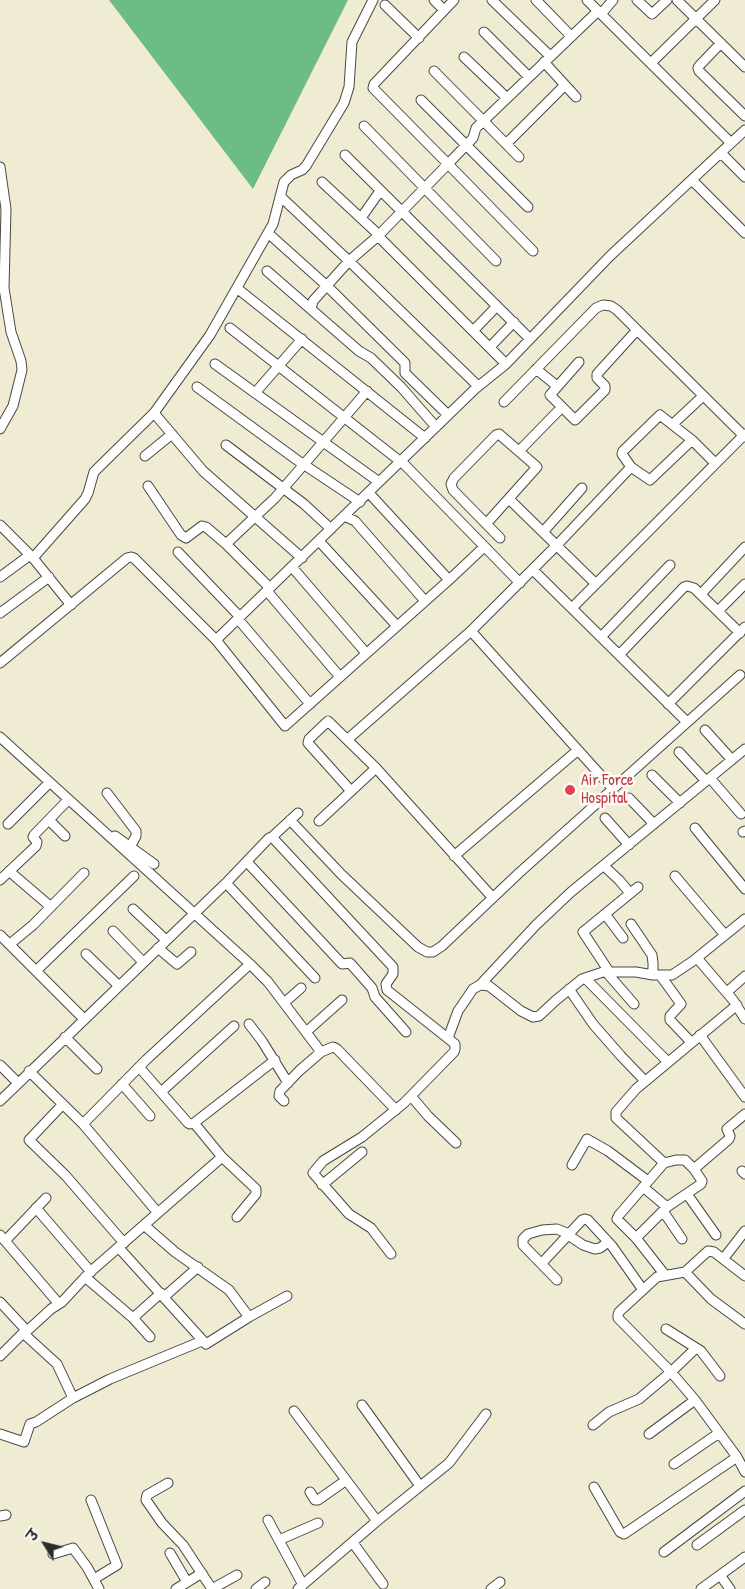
<!DOCTYPE html>
<html>
<head>
<meta charset="utf-8">
<style>
	body { margin:0 }
	#map { position:relative; width:745px; height:1589px; overflow:hidden; background:#f0ebd3; font-family:"Patrick Hand","Playpen Sans Deva",sans-serif }
	canvas { display:block }
	.north { position:absolute; left:20px; top:1519px; width:50px; height:50px; -webkit-text-stroke:4px #fdfcf7; paint-order:stroke; rotate:306deg; font-size:14px; font-weight:700; line-height:20px; text-align:center; color:#2b2b2b }
	.north::after { content:''; display:block; margin:auto; width:18px; height:22px; background:#2b2b2b; clip-path:polygon(50% 0,100% 100%,50% 72%,0 100%) }
</style>
</head>
<body>
<div id="map">
<canvas width="745" height="1589"></canvas>
<div class="north">उ</div>
</div>
<script>
const ctx = document.querySelector('canvas').getContext('2d');
ctx.lineJoin = 'round';
function fill(path, color) { ctx.fillStyle = color; ctx.fill(path, 'evenodd'); }
const shape = rows => new Path2D(rows.map(r => 'M' + r).join(''));
function strokePath(path, color, width, dash) { ctx.strokeStyle = color; ctx.lineWidth = width; ctx.lineCap = dash ? 'butt' : 'round'; ctx.setLineDash(dash || []); ctx.stroke(path); }
function drawText(font, color, halo, rows, align = 'center') {
  ctx.font = font + ' "Patrick Hand",sans-serif'; ctx.lineWidth = 5; ctx.setLineDash([]); ctx.textBaseline = 'middle'; ctx.strokeStyle = halo; ctx.fillStyle = color; for (const [text, x, y, turn = 0] of rows) {
    ctx.save(); ctx.translate(x, y); ctx.rotate((+turn || 0) * Math.PI / 180); ctx.textAlign = isNaN(turn) ? turn : align; if (halo) ctx.strokeText(text, 0, 0); ctx.fillText(text, 0, 0); ctx.restore();
  }
}
const forest = shape([
	[109,0,348,0,253,189]
]);
const minor = shape([
	[434,0,444,10],
	[492,0,550,56],
	[536,0,571,36],
	[587,0,731,143],
	[637,0,652,14,667,0],
	[677,0,745,67],
	[385,5,419,38],
	[601,14,613,0],
	[484,32,529,77],
	[721,43,699,66,698,68,699,71,745,116],
	[464,57,507,98],
	[544,62,576,97],
	[651,63,715,0],
	[434,71,519,157],
	[421,100,528,207],
	[364,126,496,261],
	[506,144,565,85],
	[721,153,745,177],
	[345,155,530,339],
	[0,167,6,209,4,288,11,332,21,361,22,370,13,406,0,429],
	[692,180,745,233],
	[322,182,379,235],
	[280,196,349,261,478,386],
	[361,218,380,191],
	[268,233,327,286,405,363,405,373,448,415],
	[378,236,506,364],
	[533,251,448,164,473,138,476,128,598,11],
	[267,271,359,351,371,358,401,387,436,427],
	[238,289,425,438],
	[311,309,313,301,349,261,378,236,448,164,373,88,374,84,454,0],
	[230,328,401,462],
	[473,331,497,306],
	[490,347,514,322],
	[579,362,550,395,575,420,605,390,605,386,597,378,597,374,637,330],
	[215,364,379,482],
	[536,369,557,386],
	[197,387,297,460,360,502],
	[255,393,302,339],
	[504,402,596,308,603,305,611,306,617,310,745,437],
	[154,413,203,471,302,558],
	[673,424,703,396],
	[692,440,650,480,631,467,622,454,623,451,660,415,692,440,715,463],
	[226,445,304,504,331,529],
	[519,451,561,408],
	[145,456,172,434],
	[401,461,520,583],
	[148,486,181,535,186,538,202,526,206,527,226,544,270,588],
	[369,493,449,580],
	[509,499,596,584],
	[344,516,355,521,425,601],
	[486,524,537,467,499,434,496,435,454,478,451,484,453,490,500,538],
	[0,525,33,558,71,605],
	[543,532,582,488],
	[319,541,397,626],
	[226,544,275,498,367,391],
	[178,552,240,617],
	[33,558,85,499,88,493,94,472,154,413,210,335,273,224,284,182,291,175,302,170,306,166,344,103,349,87,352,42,373,0],
	[292,567,366,653],
	[533,570,687,722],
	[0,577,30,555],
	[267,591,340,677],
	[701,594,745,547],
	[572,608,745,434],
	[718,611,745,584],
	[0,613,49,577],
	[238,619,310,704],
	[471,631,613,789],
	[601,637,670,565],
	[216,640,475,389,506,364,610,256,745,130],
	[619,655,684,587,687,586,694,588,740,633],
	[0,663,127,558,131,557,134,558,216,640,285,726,449,580,484,547],
	[668,704,745,627],
	[705,730,732,760],
	[0,737,250,964,268,982,321,1052,333,1047,337,1049,396,1110],
	[348,739,471,631,557,545,631,467],
	[679,752,706,781],
	[652,775,680,803],
	[710,778,741,814],
	[351,791,308,743,309,739,328,721,376,768,493,898],
	[107,793,136,831,136,836,130,847],
	[629,798,654,824],
	[605,818,629,845],
	[49,820,65,836],
	[290,820,341,874,418,947,427,952,433,952,442,946,519,873,740,675],
	[319,821,376,768],
	[8,824,49,783],
	[695,828,745,889],
	[743,832,745,831],
	[115,836,154,864],
	[272,837,298,813],
	[454,856,578,750],
	[247,862,342,964,350,963,372,988,375,997,406,1032],
	[604,866,619,880,630,893],
	[9,871,51,907],
	[675,876,725,935],
	[0,880,36,846,37,842,33,837,34,835,68,800],
	[226,883,315,978],
	[133,909,166,940],
	[605,914,623,938],
	[631,924,652,955,653,963,653,975],
	[113,931,143,962],
	[0,935,84,1019],
	[10,944,33,925,84,873],
	[158,948,177,964,191,952],
	[86,954,119,986],
	[697,958,733,1000,745,1019],
	[37,970,134,876],
	[607,973,634,1004],
	[610,973,583,932,638,887],
	[660,975,681,1004,670,1016,670,1020,691,1042],
	[585,978,668,1062],
	[480,985,536,925,571,892,745,749],
	[569,989,593,1024,621,1056,645,1081],
	[727,992,745,976],
	[284,1003,301,988],
	[249,1024,262,1041,288,1083],
	[306,1032,342,1000],
	[700,1035,745,1097],
	[65,1037,97,1069],
	[448,1038,458,1011,473,989,480,985,489,986,521,1011,533,1017,539,1016,555,1001,582,979,603,972,636,972,653,975,672,975,693,961,745,919],
	[0,1065,18,1083],
	[139,1067,188,1123,190,1124,194,1123,275,1060],
	[29,1071,83,1124,158,1213],
	[122,1084,150,1116],
	[161,1092,234,1026],
	[411,1096,428,1116,456,1143],
	[0,1101,226,883,269,838,272,837,393,967,393,974,386,984,387,990,455,1044,455,1049,454,1052,404,1103,362,1137,323,1161,313,1173,349,1214,371,1228,391,1254],
	[284,1101,279,1096,280,1091,299,1071,321,1052],
	[63,1104,29,1140,66,1176,124,1243],
	[194,1123,222,1157,256,1189,256,1194,237,1217],
	[83,1124,146,1060,250,964],
	[664,1163,619,1215,617,1219,636,1238,665,1275],
	[572,1165,587,1139,608,1151,648,1181],
	[694,1169,729,1139,730,1136,727,1129,745,1114],
	[742,1171,745,1174],
	[322,1185,362,1152],
	[643,1187,667,1207],
	[687,1194,716,1235],
	[36,1208,91,1272],
	[663,1211,682,1239],
	[144,1225,175,1252,229,1290,249,1317],
	[0,1235,59,1304],
	[568,1235,583,1245,595,1249,600,1248,608,1242],
	[636,1238,667,1207,701,1184,702,1181,694,1169,685,1160,676,1160,664,1163,662,1161,616,1118,616,1112,636,1089,737,1005],
	[5,1241,46,1198],
	[119,1248,206,1344,249,1317,287,1296],
	[724,1258,745,1231],
	[542,1263,582,1220,585,1219,588,1220,612,1246,643,1290],
	[685,1272,711,1299,745,1324],
	[745,1276,714,1252,708,1251,685,1272,657,1277,619,1312,618,1315,618,1318,671,1372,695,1400,737,1457,745,1472],
	[85,1277,133,1318,150,1337],
	[557,1280,523,1245,523,1239,528,1234,542,1230,557,1229,569,1234],
	[164,1297,198,1267],
	[0,1302,27,1331,51,1309,62,1302,89,1273,222,1157],
	[133,1318,161,1293],
	[666,1329,701,1351,720,1376],
	[23,1333,57,1364,73,1398],
	[0,1356,26,1330],
	[362,1405,420,1486],
	[294,1411,377,1521],
	[593,1425,609,1412,639,1399,671,1372,696,1348],
	[0,1434,24,1442,30,1424,36,1422,73,1398,110,1379,202,1341],
	[649,1434,695,1400],
	[674,1464,719,1433],
	[168,1483,147,1495,146,1500,162,1523,183,1545,212,1589],
	[594,1487,620,1532,624,1534,737,1457],
	[310,1492,315,1500,318,1500,345,1481],
	[91,1500,117,1565,94,1579],
	[0,1516,6,1515],
	[268,1520,303,1585],
	[279,1540,318,1523],
	[353,1543,383,1584],
	[697,1545,745,1510],
	[664,1552,745,1491],
	[170,1553,187,1582],
	[53,1554,73,1548,87,1567,99,1589],
	[720,1575,730,1589],
	[176,1589,202,1573],
	[212,1589,237,1575],
	[256,1589,265,1582],
	[298,1589,377,1521,449,1463,486,1414],
	[491,1589,500,1582],
	[701,1589,745,1557]
]);
const markers = [
	[570,790,6,"#e0444e"]
];
const healthNames = [
	["Air Force",581,781],
	["Hospital",581,799]
];
fill(forest, '#6cbc86');
strokePath(minor, '#494844', 11);
strokePath(minor, '#fff', 9);
for (const [x, y, r, color] of markers) { const dot = new Path2D(); dot.arc(x, y, r, 0, 2 * Math.PI); ctx.fillStyle = color; ctx.fill(dot); strokePath(dot, '#fdfcf7', 2); }
drawText('16px', '#be3a42', '#fdfcf7', healthNames, 'left');
</script>
</body>
</html>
